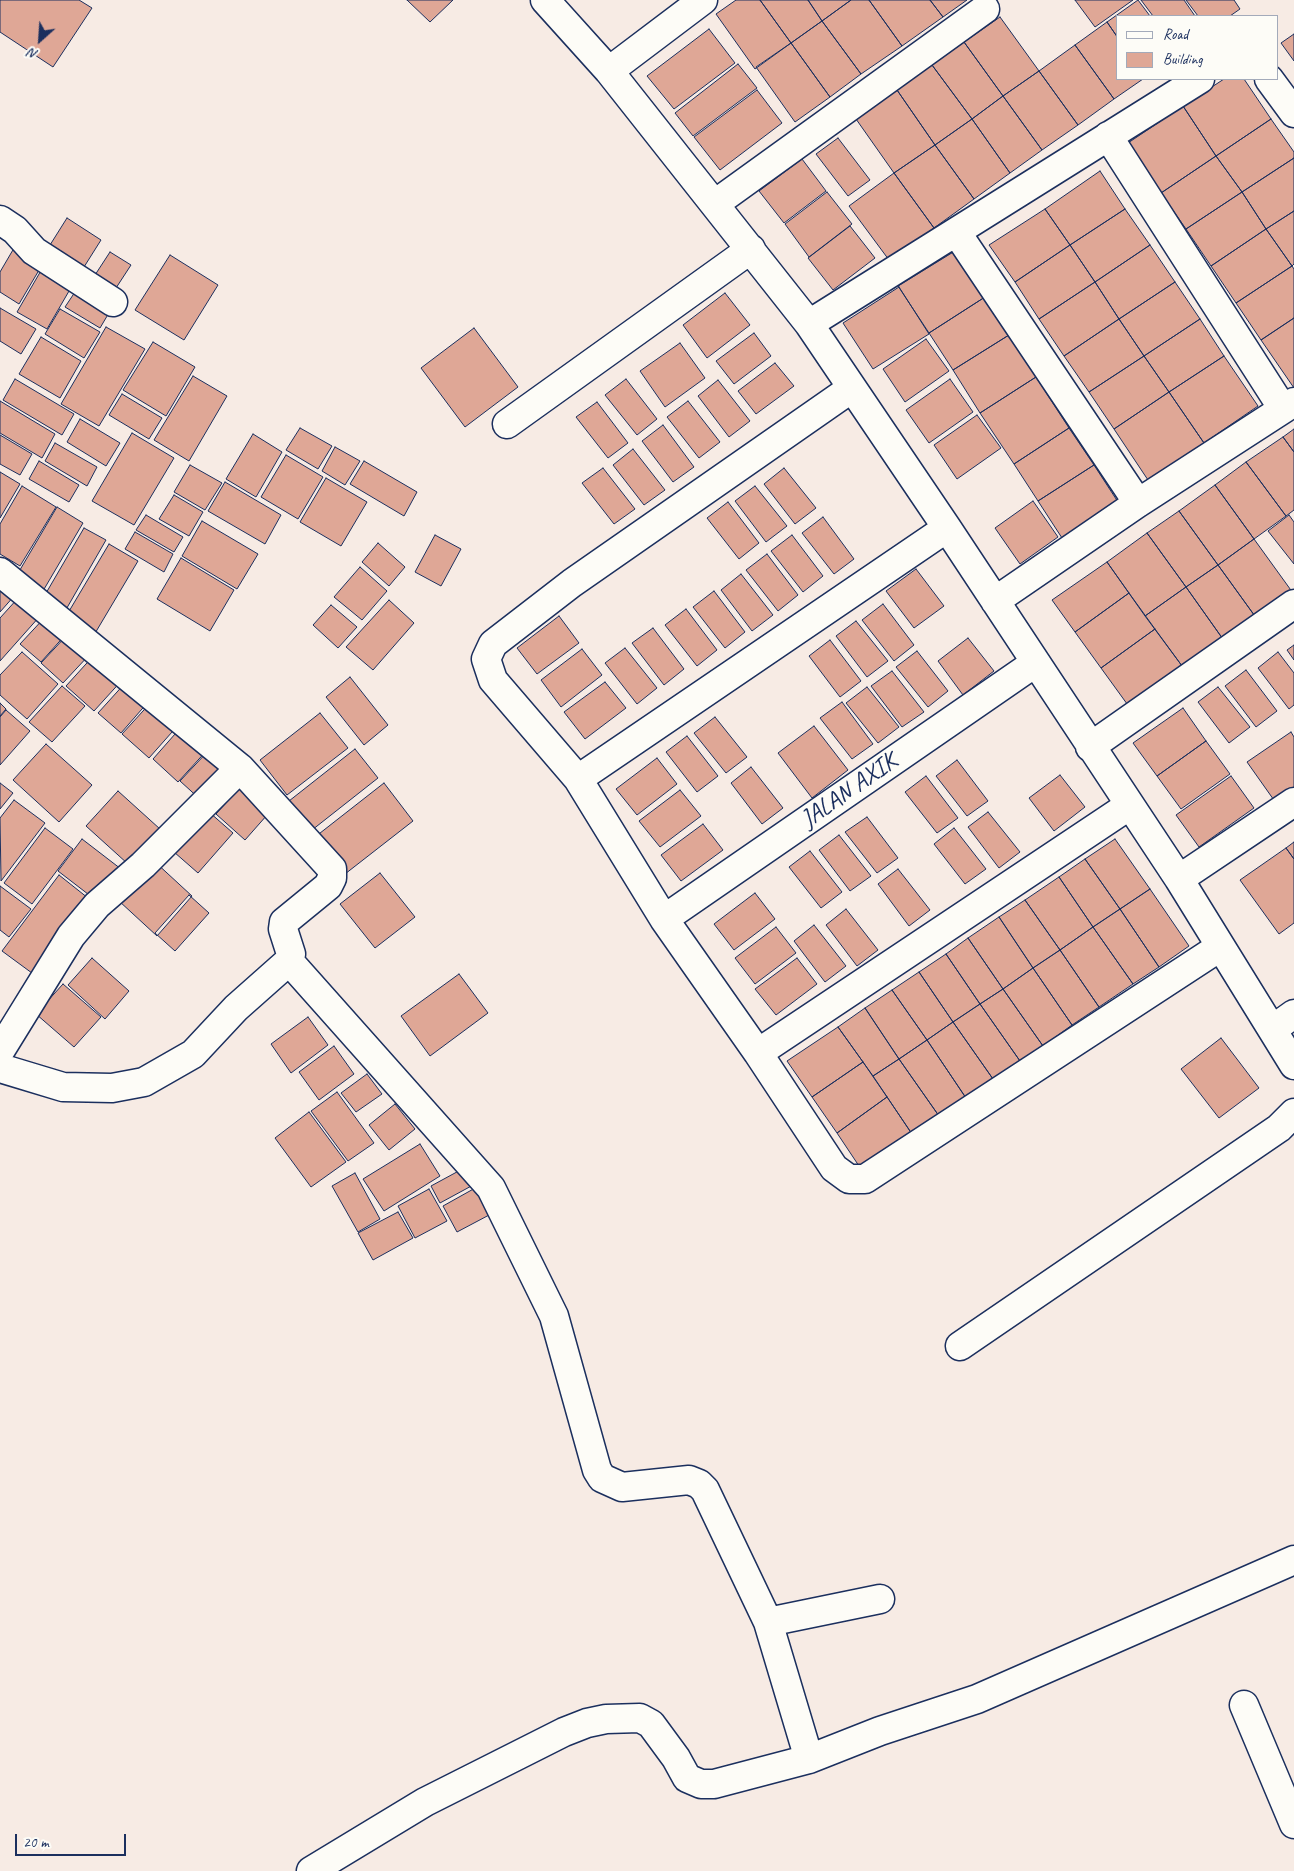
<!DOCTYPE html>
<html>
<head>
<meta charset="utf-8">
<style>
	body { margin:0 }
	#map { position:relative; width:1294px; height:1871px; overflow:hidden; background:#f7ebe4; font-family:Caveat,sans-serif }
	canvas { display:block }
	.legend { position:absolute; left:1116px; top:15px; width:162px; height:65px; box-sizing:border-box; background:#fdfcf7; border:1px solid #a3aaba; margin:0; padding:6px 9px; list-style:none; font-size:15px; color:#1b2f5e }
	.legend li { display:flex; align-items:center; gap:10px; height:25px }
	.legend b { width:25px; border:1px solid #a3aaba }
	.north { position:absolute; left:15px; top:15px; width:50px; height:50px; -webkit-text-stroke:4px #fdfcf7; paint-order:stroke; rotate:206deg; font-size:14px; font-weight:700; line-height:20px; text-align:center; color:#1b2f5e }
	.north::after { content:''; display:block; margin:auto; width:18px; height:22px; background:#1b2f5e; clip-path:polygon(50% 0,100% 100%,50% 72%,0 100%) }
	.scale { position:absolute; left:15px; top:1834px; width:111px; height:22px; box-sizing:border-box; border:2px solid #1b2f5e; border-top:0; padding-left:6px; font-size:15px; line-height:18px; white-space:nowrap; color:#1b2f5e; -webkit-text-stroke:4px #fdfcf7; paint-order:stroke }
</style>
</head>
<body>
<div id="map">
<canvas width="1294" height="1871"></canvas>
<ul class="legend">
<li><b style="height:6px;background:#fdfcf7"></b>Road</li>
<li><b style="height:14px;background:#dfa796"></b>Building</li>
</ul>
<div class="north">N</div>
<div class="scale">20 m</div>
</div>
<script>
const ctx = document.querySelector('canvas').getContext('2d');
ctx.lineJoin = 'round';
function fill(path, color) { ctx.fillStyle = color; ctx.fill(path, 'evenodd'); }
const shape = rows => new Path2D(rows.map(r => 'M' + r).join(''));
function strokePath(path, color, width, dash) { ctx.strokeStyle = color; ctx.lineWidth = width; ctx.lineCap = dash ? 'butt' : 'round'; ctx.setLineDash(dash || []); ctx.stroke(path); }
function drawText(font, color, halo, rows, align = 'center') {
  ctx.font = font + ' Caveat,sans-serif'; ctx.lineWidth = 4.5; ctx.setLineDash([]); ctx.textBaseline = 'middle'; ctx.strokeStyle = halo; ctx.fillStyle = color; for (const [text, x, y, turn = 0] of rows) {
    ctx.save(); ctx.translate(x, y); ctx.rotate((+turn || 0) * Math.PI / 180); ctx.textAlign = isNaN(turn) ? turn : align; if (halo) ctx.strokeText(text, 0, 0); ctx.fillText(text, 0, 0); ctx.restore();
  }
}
const building = shape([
	[0,0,79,0,92,8,53,67,0,32,0,0],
	[407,0,453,0,430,22,407,0],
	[736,0,760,0,791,43,755,69,716,14,736,0],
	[760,0,808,0,822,21,791,43,760,0],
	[808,0,851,0,822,21,808,0],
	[851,0,869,0,902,46,861,74,822,21,851,0],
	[869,0,930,0,943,17,902,46,869,0],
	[930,0,967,0,943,17,930,0],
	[1075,0,1133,0,1095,27,1075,0],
	[1138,0,1150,16,1118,16,1118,38,1107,22,1138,0],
	[1141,0,1184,0,1195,16,1153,16,1141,0],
	[1186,0,1234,0,1240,9,1230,16,1198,16,1186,0],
	[1000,17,1039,71,1003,96,964,42,1000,17],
	[822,21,861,74,830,97,791,43,822,21],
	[1107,22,1118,38,1118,79,1143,79,1114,99,1075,45,1107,22],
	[709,29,735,63,674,109,647,76,709,29],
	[1294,34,1294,61,1281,43,1294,34],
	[964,42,1003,96,972,119,932,65,964,42],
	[791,43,830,97,795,122,756,67,791,43],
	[1075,45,1114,99,1078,125,1039,71,1075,45],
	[738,64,757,88,693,136,675,113,738,64],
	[932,65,972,119,935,145,897,90,932,65],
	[1039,71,1078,125,1042,150,1003,96,1039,71],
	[1224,79,1244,79,1271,119,1216,156,1183,106,1224,79],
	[757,90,782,123,720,170,694,137,757,90],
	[897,90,935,145,894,173,856,119,897,90],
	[1003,96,1042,150,1010,173,972,119,1003,96],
	[1183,106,1216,156,1161,193,1128,143,1183,106],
	[972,119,1010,173,974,199,935,145,972,119],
	[1271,119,1294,152,1294,158,1242,192,1216,156,1271,119],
	[838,138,870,180,848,196,816,154,838,138],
	[935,145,974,199,934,228,894,173,935,145],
	[1216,156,1242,192,1186,229,1161,193,1216,156],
	[1294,158,1294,211,1266,229,1242,192,1294,158],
	[802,159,826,191,784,223,759,191,802,159],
	[1100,171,1125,209,1070,245,1045,209,1100,171],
	[894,173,934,228,889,260,849,206,894,173],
	[827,192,852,224,809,257,785,224,827,192],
	[1242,192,1266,229,1211,266,1186,229,1242,192],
	[1045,209,1070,245,1015,282,989,245,1045,209],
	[1125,209,1150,245,1095,282,1070,245,1125,209],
	[1294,211,1294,264,1292,266,1266,229,1294,211],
	[67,218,101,240,84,267,50,245,67,218],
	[850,226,875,258,833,290,808,258,850,226],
	[1266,229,1292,266,1236,303,1211,266,1266,229],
	[17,243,45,260,19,304,0,292,0,272,17,243],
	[1070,245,1095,282,1039,319,1015,282,1070,245],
	[1150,245,1175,282,1119,319,1095,282,1150,245],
	[955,251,985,297,929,333,898,286,955,251],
	[110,252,131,265,116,288,95,275,110,252],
	[170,255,218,285,184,340,135,310,170,255],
	[46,262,76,279,47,329,17,312,46,262],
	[1292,266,1294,269,1294,318,1261,340,1236,303,1292,266],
	[1095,282,1119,319,1064,356,1039,319,1095,282],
	[1175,282,1200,319,1144,356,1119,319,1175,282],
	[79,286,113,306,100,328,65,307,79,286],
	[899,287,929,334,873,369,843,323,899,287],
	[725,293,750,325,707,358,683,325,725,293],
	[985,297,1009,335,953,370,929,333,985,297],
	[0,308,36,329,21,354,0,341,0,308],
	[60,309,100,332,84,358,45,334,60,309],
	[1294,318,1294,388,1261,340,1294,318],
	[1119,319,1144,356,1089,392,1064,356,1119,319],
	[1200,319,1224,356,1169,392,1144,356,1200,319],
	[106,327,145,349,99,426,61,404,106,327],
	[474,328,518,387,465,427,421,368,474,328],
	[754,333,771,356,734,384,716,361,754,333],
	[1009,335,1036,377,980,413,953,370,1009,335],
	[41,337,81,361,60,398,19,374,41,337],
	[926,339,949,371,905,402,883,369,926,339],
	[153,342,195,367,166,416,123,390,153,342],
	[680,343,705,378,665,407,640,371,680,343],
	[1144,356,1169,392,1114,429,1089,392,1144,356],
	[1224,356,1258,406,1204,443,1169,392,1224,356],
	[775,363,794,386,756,414,738,391,775,363],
	[193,376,227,396,189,461,154,440,193,376],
	[1036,377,1069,428,1014,464,980,413,1036,377],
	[15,379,74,414,62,435,3,400,15,379],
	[626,379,657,419,637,435,605,395,626,379],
	[950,379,973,412,929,443,906,410,950,379],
	[718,380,750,421,729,437,698,396,718,380],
	[1169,392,1204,443,1148,480,1114,429,1169,392],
	[122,394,162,418,149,439,109,415,122,394],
	[0,401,55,434,42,458,0,433,0,401],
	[688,401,720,442,699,458,667,417,688,401],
	[597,402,628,443,608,458,576,417,597,402],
	[977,415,1001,448,957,479,934,445,977,415],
	[80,419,120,443,106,466,67,442,80,419],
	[663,425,694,467,673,482,642,441,663,425],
	[300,428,332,446,318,469,286,450,300,428],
	[1069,428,1094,465,1038,501,1014,464,1069,428],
	[1294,429,1294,452,1283,437,1294,429],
	[132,433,174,458,134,525,92,501,132,433],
	[253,434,282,452,256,497,226,479,253,434],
	[0,435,32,454,20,475,0,464,0,435],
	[1283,437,1294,452,1294,510,1286,516,1246,462,1283,437],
	[55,443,97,467,87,486,45,461,55,443],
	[335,447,360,461,345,485,322,471,335,447],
	[633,449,665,490,644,505,613,465,633,449],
	[286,455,323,477,298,519,261,497,286,455],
	[39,461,79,485,69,502,29,479,39,461],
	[364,461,417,492,404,516,350,484,364,461],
	[1246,462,1286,516,1254,539,1215,485,1246,462],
	[190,465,222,483,205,510,174,492,190,465],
	[1094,465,1118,502,1062,538,1038,501,1094,465],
	[603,468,635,509,614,524,582,483,603,468],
	[784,468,816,508,795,524,764,484,784,468],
	[0,472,20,484,0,518,0,472],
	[326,478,367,502,341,546,300,522,326,478],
	[225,482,281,515,265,544,208,511,225,482],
	[1215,485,1254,539,1218,565,1179,511,1215,485],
	[22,486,56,507,20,566,0,554,0,524,22,486],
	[755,486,787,526,766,542,735,501,755,486],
	[174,495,203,512,189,536,159,519,174,495],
	[1033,501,1058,537,1020,564,995,528,1033,501],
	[728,502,759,543,739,559,707,518,728,502],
	[57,507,83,523,40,596,14,580,57,507],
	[1179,511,1218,565,1186,587,1147,533,1179,511],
	[146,515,183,537,174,552,136,530,146,515],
	[1289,515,1294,522,1294,564,1268,531,1289,515],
	[823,517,854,559,834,574,802,533,823,517],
	[202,521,258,554,237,589,182,556,202,521],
	[84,528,106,540,64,613,42,600,84,528],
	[135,532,173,554,164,572,125,549,135,532],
	[1147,533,1186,587,1145,616,1107,562,1147,533],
	[435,535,461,549,441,586,415,572,435,535],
	[792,535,823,576,803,592,771,551,792,535],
	[1254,539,1293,593,1257,619,1218,565,1254,539],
	[378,543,405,567,389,586,362,562,378,543],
	[109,544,138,561,94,635,65,618,109,544],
	[767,554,798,595,778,611,746,570,767,554],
	[181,558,234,590,210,631,157,599,181,558],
	[1107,562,1129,593,1075,632,1052,600,1107,562],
	[1218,565,1257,619,1225,642,1186,587,1218,565],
	[360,567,387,591,362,620,334,597,360,567],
	[916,569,944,606,914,628,886,591,916,569],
	[741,574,773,615,752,631,721,590,741,574],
	[0,581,15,595,0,612,0,581],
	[1186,587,1225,642,1185,670,1145,616,1186,587],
	[714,591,745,632,725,648,693,607,714,591],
	[1129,593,1155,629,1101,668,1075,632,1129,593],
	[19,597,40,616,0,661,0,618,19,597],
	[389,600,414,623,373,670,346,647,389,600],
	[883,604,914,645,894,661,862,620,883,604],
	[331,605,357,627,338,648,313,625,331,605],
	[686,609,717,650,697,666,665,625,686,609],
	[47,615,67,633,41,662,20,644,47,615],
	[559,616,579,643,537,674,517,648,559,616],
	[856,621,888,661,867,677,836,636,856,621],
	[653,628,684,669,664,685,632,643,653,628],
	[1155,629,1185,670,1130,708,1101,668,1155,629],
	[68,634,90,654,63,683,41,663,68,634],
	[968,638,994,671,963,695,938,661,968,638],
	[830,640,861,681,840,697,809,656,830,640],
	[1294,645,1294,660,1287,650,1294,645],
	[625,648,657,688,637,704,605,663,625,648],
	[582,649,602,675,561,707,541,680,582,649],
	[917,651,948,691,928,707,896,667,917,651],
	[22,652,58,684,27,719,0,695,0,675,22,652],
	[1278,652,1294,673,1294,705,1289,709,1258,668,1278,652],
	[96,653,124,678,94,711,66,686,96,653],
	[1246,670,1277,711,1256,727,1225,686,1246,670],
	[892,671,924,712,902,727,871,686,892,671],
	[350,677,388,725,364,745,326,697,350,677],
	[127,681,149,701,121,733,98,713,127,681],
	[605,682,626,708,585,739,564,712,605,682],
	[62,686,85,706,52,742,29,722,62,686],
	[867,687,899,727,878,743,846,703,867,687],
	[1218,687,1250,727,1229,743,1198,702,1218,687],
	[154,699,180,723,149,758,122,734,154,699],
	[842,702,873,744,852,759,820,718,842,702],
	[0,703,6,709,0,716,0,703],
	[1183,708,1206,741,1157,776,1133,743,1183,708],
	[6,710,30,731,0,765,0,717,6,710],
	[320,713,348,748,287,795,260,760,320,713],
	[715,717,747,757,726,773,694,733,715,717],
	[183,725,209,748,178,782,153,759,183,725],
	[814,726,848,770,812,798,778,753,814,726],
	[1291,732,1294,737,1294,791,1276,803,1247,762,1291,732],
	[687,736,718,776,697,792,666,752,687,736],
	[1206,741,1230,774,1181,809,1157,776,1206,741],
	[46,744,92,785,59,822,13,780,46,744],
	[210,749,231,768,202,801,180,781,210,749],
	[355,749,378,778,312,830,289,801,355,749],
	[657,758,677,784,637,815,616,789,657,758],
	[957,760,988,801,967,816,936,776,957,760],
	[751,767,783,808,762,824,731,783,751,767],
	[1060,775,1085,807,1054,831,1029,798,1060,775],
	[926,776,958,818,937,833,905,792,926,776],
	[1231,776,1254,808,1199,847,1176,815,1231,776],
	[246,781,275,806,245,840,216,814,246,781],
	[0,783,13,793,0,809,0,783],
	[384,783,413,821,345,874,315,837,384,783],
	[680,790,701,816,660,847,639,821,680,790],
	[118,791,160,829,128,864,86,826,118,791],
	[14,800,45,823,1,881,0,818,14,800],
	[209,812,233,833,198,873,174,852,209,812],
	[988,812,1020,852,999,868,968,827,988,812],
	[867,817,898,858,877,873,845,832,867,817],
	[703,824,723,850,681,881,661,855,703,824],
	[45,828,73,849,32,904,4,883,45,828],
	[954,828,986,869,965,884,934,844,954,828],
	[839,835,871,876,850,891,819,850,839,835],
	[82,839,121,869,97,901,58,871,82,839],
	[1115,839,1150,889,1120,909,1085,859,1115,839],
	[1294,842,1294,859,1286,848,1294,842],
	[1286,848,1294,859,1294,923,1279,934,1240,880,1286,848],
	[810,851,842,892,821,908,789,867,810,851],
	[1085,859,1120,909,1093,927,1059,877,1085,859],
	[154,861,192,896,157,936,119,901,154,861],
	[898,869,930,910,909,926,878,884,898,869],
	[380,873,415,917,375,948,340,904,380,873],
	[59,875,93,902,36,976,2,951,59,875],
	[1059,877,1093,927,1060,950,1025,900,1059,877],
	[0,886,31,909,9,937,0,930,0,886],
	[1150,889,1189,946,1159,967,1120,909,1150,889],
	[755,893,775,919,734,950,714,924,755,893],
	[189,895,209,913,175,951,155,933,189,895],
	[1025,900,1060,950,1033,968,999,917,1025,900],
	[846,909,878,950,857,966,826,925,846,909],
	[1120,909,1159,967,1133,984,1093,927,1120,909],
	[999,917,1033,968,1003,989,968,938,999,917],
	[814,925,846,966,825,982,794,941,814,925],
	[776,927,796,953,755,984,735,958,776,927],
	[1093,927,1133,984,1099,1007,1060,950,1093,927],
	[968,938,1003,989,980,1004,946,954,968,938],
	[1060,950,1099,1007,1072,1025,1033,968,1060,950],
	[946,954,980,1004,953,1022,919,972,946,954],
	[92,958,129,991,105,1019,68,985,92,958],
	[797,958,817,984,776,1015,755,989,797,958],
	[1033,968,1072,1025,1043,1046,1003,989,1033,968],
	[919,972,953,1022,927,1040,892,990,919,972],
	[459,974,488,1013,430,1056,401,1016,459,974],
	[63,984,101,1017,74,1047,36,1014,63,984],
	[1003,989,1043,1046,1020,1061,980,1004,1003,989],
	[892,990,927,1040,899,1059,865,1008,892,990],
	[980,1004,1020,1061,993,1079,953,1022,980,1004],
	[865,1008,899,1059,873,1076,838,1027,865,1008],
	[308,1017,328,1045,291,1073,271,1044,308,1017],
	[953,1022,993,1079,966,1098,927,1040,953,1022],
	[838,1027,863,1062,812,1097,787,1061,838,1027],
	[1221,1038,1259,1088,1219,1118,1181,1069,1221,1038],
	[927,1040,966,1098,939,1116,899,1059,927,1040],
	[334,1046,354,1074,319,1100,299,1072,334,1046],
	[899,1059,939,1116,912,1134,873,1076,899,1059],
	[863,1062,887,1097,837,1133,812,1097,863,1062],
	[367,1074,382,1094,356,1112,341,1093,367,1074],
	[337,1092,374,1143,348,1161,311,1111,337,1092],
	[887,1097,912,1134,861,1169,837,1133,887,1097],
	[395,1104,415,1129,389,1150,369,1125,395,1104],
	[309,1112,346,1162,311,1187,275,1138,309,1112],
	[420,1144,440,1176,384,1211,363,1179,420,1144],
	[466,1167,475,1184,440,1203,431,1186,466,1167],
	[355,1173,380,1219,358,1232,332,1186,355,1173],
	[477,1187,491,1214,457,1232,443,1206,477,1187],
	[429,1189,447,1221,415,1238,398,1206,429,1189],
	[398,1212,413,1238,373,1260,358,1233,398,1212]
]);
const street = shape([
	[545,0,609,71,809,324,947,528,1179,879,1294,1065],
	[609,71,703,0],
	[1269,79,1294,113],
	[1108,136,1283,409],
	[716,203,985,9],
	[0,220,15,230,34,251,113,302],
	[957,233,1138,503],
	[809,324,1200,79],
	[852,388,572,583,493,644,486,659,493,680,578,779,664,919,758,1053,834,1168,849,1179,865,1179,1220,947],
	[507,424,751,249],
	[0,572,240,768,332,869,332,878,328,886,284,922,283,929,291,954,289,961,236,1008,193,1054,144,1082,112,1088,63,1087,0,1068],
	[995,601,1138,503,1294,402],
	[1090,747,1294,604],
	[578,779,947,528],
	[1179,879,1294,802],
	[664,919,1035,663],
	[289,961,491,1188,554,1316,597,1470,602,1478,622,1487,689,1480,699,1484,705,1490,768,1622,809,1759],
	[1273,1029,1294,1014],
	[0,1051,71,936,97,905,143,865,240,768],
	[758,1053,1130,805],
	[960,1346,1279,1128,1294,1113],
	[768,1622,880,1599],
	[1244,1705,1294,1824],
	[311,1871,425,1802,564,1732,587,1723,606,1719,640,1718,651,1724,676,1758,687,1778,701,1784,714,1784,809,1759,880,1731,977,1699,1294,1560]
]);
const streetNames = [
	["JALAN AXIK",849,791,-35]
];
fill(building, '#dfa796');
strokePath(building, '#1b2f5e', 1);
strokePath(street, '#1b2f5e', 31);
strokePath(street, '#fdfcf7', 28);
drawText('25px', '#1b2f5e', '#fdfcf7', streetNames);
</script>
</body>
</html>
